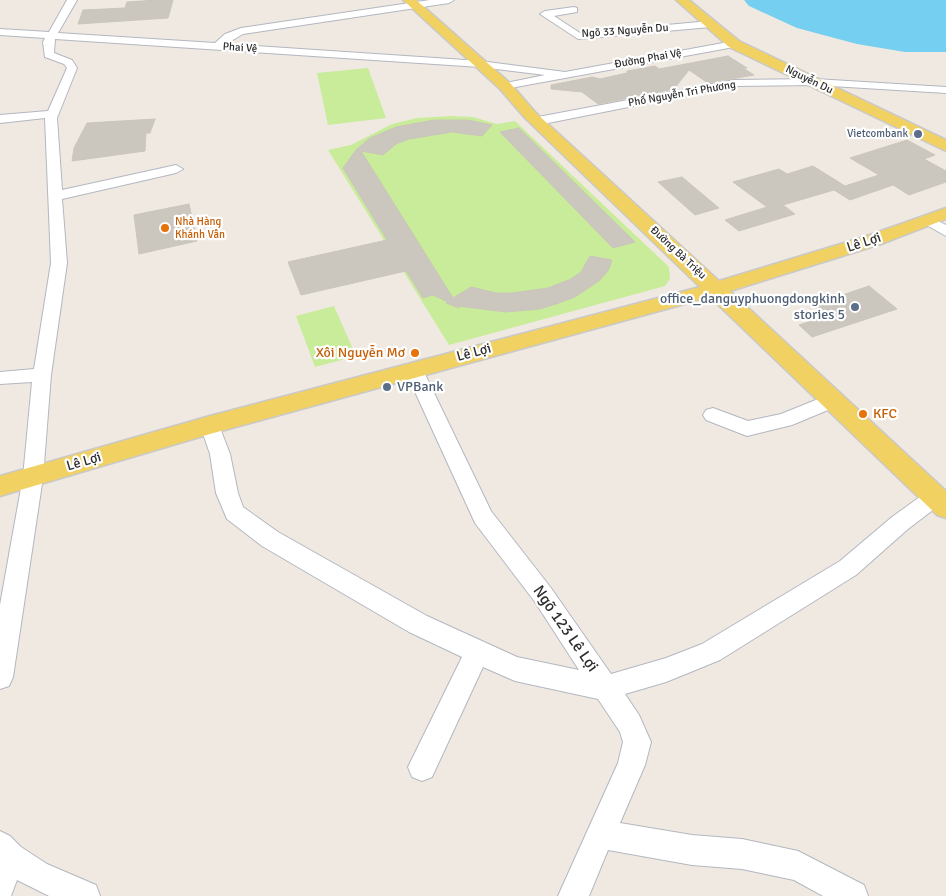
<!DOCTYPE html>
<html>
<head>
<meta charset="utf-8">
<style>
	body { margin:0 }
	canvas { display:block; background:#efe9e1 }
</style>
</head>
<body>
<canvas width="946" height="896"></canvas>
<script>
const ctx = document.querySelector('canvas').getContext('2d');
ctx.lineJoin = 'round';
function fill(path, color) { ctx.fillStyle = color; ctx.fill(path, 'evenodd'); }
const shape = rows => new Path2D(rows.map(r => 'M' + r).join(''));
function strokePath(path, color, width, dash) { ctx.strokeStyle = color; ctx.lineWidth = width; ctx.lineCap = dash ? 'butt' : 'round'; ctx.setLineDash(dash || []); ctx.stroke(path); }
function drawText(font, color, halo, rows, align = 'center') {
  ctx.font = font + ' Signika,sans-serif'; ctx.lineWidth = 4.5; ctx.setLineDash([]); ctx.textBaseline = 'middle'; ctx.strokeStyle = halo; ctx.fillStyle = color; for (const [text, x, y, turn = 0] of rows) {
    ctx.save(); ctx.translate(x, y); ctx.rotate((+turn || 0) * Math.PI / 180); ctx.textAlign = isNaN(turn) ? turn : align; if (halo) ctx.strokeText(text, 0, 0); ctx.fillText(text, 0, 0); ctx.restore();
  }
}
const pitch = shape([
	[368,68,386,118,328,125,317,73],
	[451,116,473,117,497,124,515,121,669,267,670,279,665,286,449,345,328,150,351,145,392,124,417,118],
	[334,306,356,356,315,367,296,316]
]);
const water = shape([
	[744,0,946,0,946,52,905,52,857,44,797,28,749,6]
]);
const building = shape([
	[157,0,173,0,168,18,78,24,83,10,125,8,127,2,157,0],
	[728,56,747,68,743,68,754,75,708,83,689,70,674,89,598,104,582,92,551,89,551,85,592,77,600,79,627,73,627,71,655,66,659,69,728,56],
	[155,119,150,133,146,133,145,151,72,161,74,148,87,123,155,119],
	[434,120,468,120,492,125,482,136,452,132,409,139,396,144,383,155,361,151,453,298,471,287,496,293,512,293,548,288,571,279,581,272,590,256,612,260,608,271,599,281,575,297,556,304,540,309,506,312,458,306,459,308,446,303,448,302,433,295,423,298,406,271,301,295,288,262,387,240,343,168,356,150,370,138,396,127,434,120],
	[519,128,635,242,613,248,500,132,519,128],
	[907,140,935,155,924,159,946,171,946,182,909,195,893,185,850,200,834,190,783,205,795,214,739,231,725,220,767,207,733,182,779,169,787,174,813,166,845,186,879,175,850,158,907,140],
	[682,177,719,208,695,215,658,182,682,177],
	[189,204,197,241,139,254,134,215,189,204],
	[869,286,897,309,812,337,799,325,827,316,813,305,869,286]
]);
const minor = shape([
	[67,0,77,0,58,33,215,43,225,34,241,28,430,0,454,0,449,3,243,34,226,44,480,61,565,72,734,41,739,44,734,47,505,89,501,88,501,84,545,75,480,67,55,39,54,53,72,60,77,68,57,118,62,190,176,165,183,169,176,173,62,199,67,263,51,375,43,477,13,677,9,686,0,689,0,605,23,477,32,382,0,384,0,372,34,369,51,263,45,118,0,123,0,115,48,111,67,68,64,64,45,57,43,42,45,38,0,35,0,29,49,32,67,0],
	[574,7,577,8,577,12,554,16,580,33,710,21,715,24,710,27,578,39,540,14,545,11,574,7],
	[815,79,946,87,946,93,815,85,734,86,538,125,532,121,538,117,734,80,815,79],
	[928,216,946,225,946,236,923,223,921,220,923,217,928,216],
	[414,364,420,366,423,370,491,511,551,588,611,674,666,658,702,644,840,561,892,517,928,491,935,488,942,491,946,497,942,503,908,529,856,575,720,660,666,682,625,694,639,715,651,742,645,765,620,823,692,835,742,839,798,851,864,885,868,896,823,896,794,880,742,869,692,865,608,850,589,896,558,896,618,763,623,742,620,732,598,699,515,681,483,667,432,777,422,781,412,777,408,767,462,657,409,632,262,546,227,519,216,493,210,454,200,425,203,420,210,418,217,420,230,454,238,493,243,507,278,532,427,616,517,657,579,670,535,602,475,523,405,370,408,366,414,364],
	[833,393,840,395,842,400,840,405,792,425,747,436,706,420,703,415,706,410,713,408,748,421,781,414,833,393],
	[0,831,10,836,21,847,47,864,96,885,100,896,49,896,17,880,11,896,0,896,0,831]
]);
const major = shape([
	[403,0,416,0,510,83,535,112,719,281,867,236,946,208,946,219,881,244,730,291,946,491,946,518,937,515,710,297,210,434,0,496,0,476,210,416,700,287,525,118,500,89,403,0],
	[676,0,689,0,739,41,946,140,946,151,729,47,676,0]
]);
const markers = [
	[918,134,5,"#5c6f8a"],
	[165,228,5,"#e8710a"],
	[855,307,5,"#5c6f8a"],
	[415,353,5,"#e8710a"],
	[387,387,5,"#5c6f8a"],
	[863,414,5,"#e8710a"]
];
const farStreetnames = [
	["Ngõ 33 Nguyễn Du",625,31,-4],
	["Phai Vệ",240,48,4],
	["Đường Phai Vệ",648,59,-10],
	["Nguyễn Du",809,80,26],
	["Phố Nguyễn Tri Phương",682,94,-10],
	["Đường Bà Triệu",678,253,43]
];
const farServicenames = [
	["Vietcombank",908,134]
];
const farFoodnames = [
	["Nhà Hàng",175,222],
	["Khánh Vân",175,235]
];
const streetNames = [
	["Lê Lợi",864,243,-18],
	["Lê Lợi",474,353,-15],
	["Lê Lợi",84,462,-16]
];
const serviceNames = [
	["office_danguyphuongdongkinh",845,299],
	["stories 5",845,315],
	["VPBank",397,387,"left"]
];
const foodNames = [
	["Xôi Nguyễn Mơ",405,353],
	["KFC",873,414,"left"]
];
const nearStreetnames = [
	["Ngõ 123 Lê Lợi",565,629,55]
];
fill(pitch, '#c9ec9a');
fill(water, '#75cff0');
fill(building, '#cbc7bf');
strokePath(building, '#cbc5ba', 1);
strokePath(minor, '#b4b7c1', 2);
strokePath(major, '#c9c9c9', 3);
fill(minor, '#fff');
fill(major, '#f2d163');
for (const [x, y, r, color] of markers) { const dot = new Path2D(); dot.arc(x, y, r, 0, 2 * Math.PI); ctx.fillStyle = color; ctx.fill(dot); strokePath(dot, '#fff', 2); }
drawText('11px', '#2e2e2e', '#fff', farStreetnames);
drawText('11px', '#4e5e75', '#fff', farServicenames, 'right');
drawText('11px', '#c56008', '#fff', farFoodnames, 'left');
drawText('14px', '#2e2e2e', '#fff', streetNames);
drawText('14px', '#4e5e75', '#fff', serviceNames, 'right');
drawText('14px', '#c56008', '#fff', foodNames, 'right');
drawText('16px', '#2e2e2e', '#fff', nearStreetnames);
</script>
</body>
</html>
